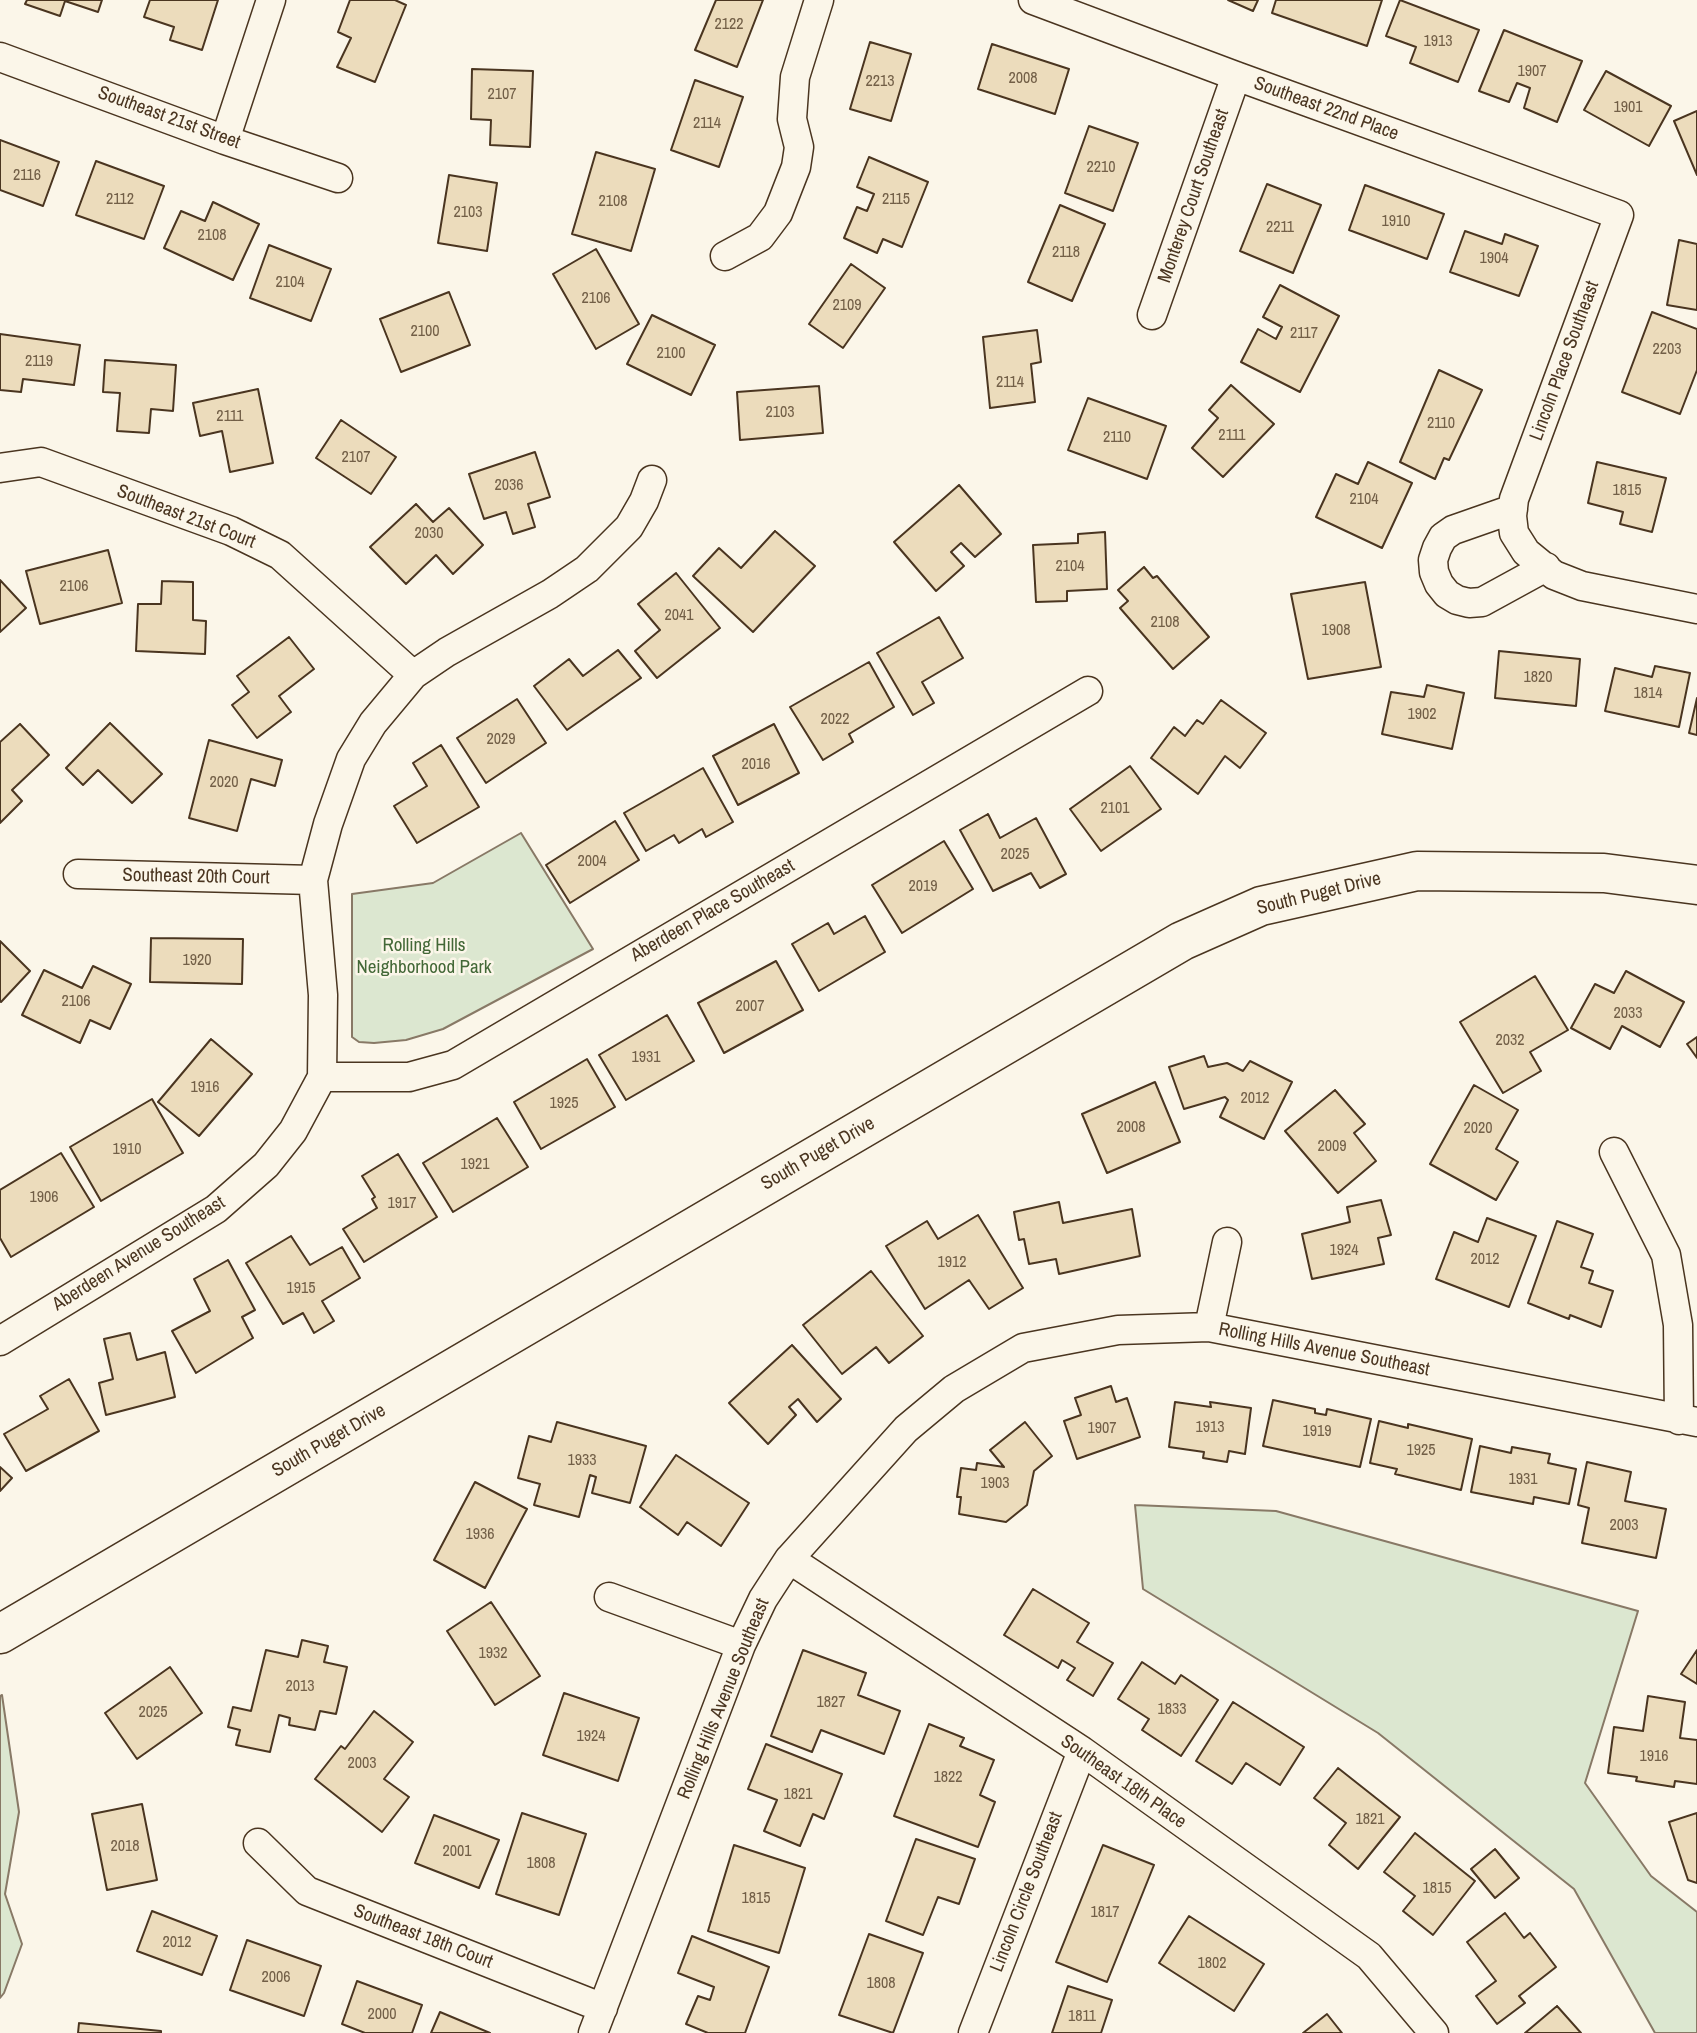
<!DOCTYPE html>
<html>
<head>
<meta charset="utf-8">
<style>
	body { margin:0 }
	canvas { display:block; background:#fbf6e9 }
</style>
</head>
<body>
<canvas width="1697" height="2033"></canvas>
<script>
const ctx = document.querySelector('canvas').getContext('2d');
ctx.lineJoin = 'round';
function fill(path, color) { ctx.fillStyle = color; ctx.fill(path, 'evenodd'); }
const shape = rows => new Path2D(rows.map(r => 'M' + r).join(''));
function strokePath(path, color, width, dash) { ctx.strokeStyle = color; ctx.lineWidth = width; ctx.lineCap = dash ? 'butt' : 'round'; ctx.setLineDash(dash || []); ctx.stroke(path); }
function drawText(font, color, halo, rows, align = 'center') {
  ctx.font = font + ' "Archivo Narrow",sans-serif'; ctx.lineWidth = 5; ctx.setLineDash([]); ctx.textBaseline = 'middle'; ctx.strokeStyle = halo; ctx.fillStyle = color; for (const [text, x, y, turn = 0] of rows) {
    ctx.save(); ctx.translate(x, y); ctx.rotate((+turn || 0) * Math.PI / 180); ctx.textAlign = isNaN(turn) ? turn : align; if (halo) ctx.strokeText(text, 0, 0); ctx.fillText(text, 0, 0); ctx.restore();
  }
}
const green = shape([
	[521,833,593,949,443,1029,406,1040,374,1043,359,1042,352,1037,352,894,433,883,521,833],
	[1135,1505,1276,1511,1638,1611,1585,1783,1651,1876,1697,1912,1697,2033,1655,2033,1574,1889,1378,1733,1143,1589,1135,1505],
	[2,1695,19,1812,5,1894,22,1944,4,1993,0,1998,0,1696,2,1695]
]);
const building = shape([
	[27,0,102,0,98,12,65,1,60,16,25,4,27,0],
	[150,0,218,0,202,50,170,40,174,27,144,17,150,0],
	[350,0,395,0,406,5,375,82,337,67,351,38,338,32,350,0],
	[716,0,763,0,737,67,695,50,716,0],
	[1228,0,1258,0,1253,11,1228,0],
	[1276,0,1382,0,1367,46,1272,13,1276,0],
	[1400,0,1479,30,1458,82,1410,63,1416,47,1386,36,1400,0],
	[1504,30,1582,61,1557,122,1524,108,1530,88,1517,83,1509,102,1479,91,1504,30],
	[870,42,911,54,891,121,850,109,870,42],
	[992,44,1069,69,1055,114,978,89,992,44],
	[472,69,533,71,530,147,490,145,491,120,471,119,472,69],
	[1606,71,1671,106,1649,146,1584,110,1606,71],
	[695,80,743,97,719,167,671,150,695,80],
	[1697,111,1697,175,1674,121,1697,111],
	[1089,126,1138,143,1113,211,1065,193,1089,126],
	[0,140,59,162,43,206,0,190,0,140],
	[596,152,655,169,631,251,572,234,596,152],
	[869,157,928,182,902,247,883,239,877,253,844,238,857,207,867,211,874,194,857,187,869,157],
	[96,161,164,186,144,239,76,215,96,161],
	[449,175,497,183,487,251,438,243,449,175],
	[1267,184,1321,205,1293,273,1240,251,1267,184],
	[1365,185,1444,214,1427,259,1349,230,1365,185],
	[213,202,259,224,233,280,164,248,181,211,205,221,213,202],
	[1060,205,1105,224,1072,301,1028,282,1060,205],
	[1465,231,1502,244,1505,234,1538,246,1519,296,1450,272,1465,231],
	[1679,240,1697,244,1697,310,1667,305,1679,240],
	[269,245,331,269,311,321,250,298,269,245],
	[596,249,639,324,596,349,553,274,596,249],
	[851,264,885,288,843,348,809,324,851,264],
	[1280,285,1339,316,1300,392,1241,362,1258,329,1276,339,1282,327,1263,317,1280,285],
	[449,292,470,345,401,372,380,319,449,292],
	[1652,312,1697,329,1697,370,1680,414,1622,392,1652,312],
	[652,315,715,345,691,395,627,364,652,315],
	[1037,330,1041,362,1031,364,1035,402,990,408,983,337,1037,330],
	[0,334,80,345,74,385,23,379,21,392,0,390,0,334],
	[105,360,176,365,173,411,151,409,149,433,117,431,120,393,103,392,105,360],
	[1439,370,1482,390,1449,460,1444,458,1435,479,1400,462,1439,370],
	[1231,385,1274,424,1223,477,1192,448,1218,418,1209,410,1231,385],
	[819,386,823,433,740,440,737,392,819,386],
	[258,389,273,463,230,472,222,431,200,436,193,403,258,389],
	[1088,398,1166,426,1147,479,1068,450,1088,398],
	[341,420,396,457,371,494,316,458,341,420],
	[535,452,550,497,528,504,535,527,513,534,506,512,484,519,469,474,535,452],
	[1368,462,1412,483,1382,548,1316,517,1336,474,1358,484,1368,462],
	[1597,462,1666,478,1652,532,1620,524,1623,512,1588,503,1597,462],
	[959,485,1001,534,975,557,961,543,951,552,964,566,936,591,894,542,959,485],
	[416,504,433,522,449,508,483,545,453,574,436,555,406,584,370,547,416,504],
	[775,531,815,566,753,632,693,576,719,548,741,568,775,531],
	[1105,532,1107,589,1067,591,1067,601,1036,602,1033,545,1078,543,1078,534,1105,532],
	[108,550,122,603,40,624,26,571,108,550],
	[1144,567,1153,578,1157,576,1209,637,1173,669,1120,608,1128,601,1118,590,1144,567],
	[676,573,720,628,657,678,635,651,660,630,638,604,676,573],
	[0,580,26,608,0,632,0,580],
	[162,581,193,582,193,620,206,621,205,654,136,651,138,604,161,604,162,581],
	[1365,582,1381,667,1308,679,1291,594,1365,582],
	[939,617,963,658,922,682,934,703,913,715,877,653,939,617],
	[289,637,314,669,279,696,291,712,257,738,232,705,249,692,237,676,289,637],
	[618,650,641,678,567,730,534,686,569,659,583,676,618,650],
	[1499,651,1580,659,1576,706,1495,698,1499,651],
	[869,662,894,707,849,734,853,742,823,760,790,707,869,662],
	[1655,666,1690,673,1679,727,1605,711,1615,668,1652,677,1655,666],
	[1427,685,1464,693,1452,749,1382,734,1391,692,1424,697,1427,685],
	[1697,698,1697,735,1689,733,1697,698],
	[517,699,546,743,486,783,457,738,517,699],
	[1221,700,1266,733,1240,768,1225,756,1198,794,1151,758,1174,727,1185,736,1197,720,1203,724,1221,700],
	[110,723,162,774,132,803,98,770,83,785,66,768,110,723],
	[20,724,49,755,12,790,22,801,0,823,0,742,20,724],
	[774,724,799,773,738,805,713,756,774,724],
	[209,740,282,760,275,786,251,779,237,831,189,818,209,740],
	[441,745,479,807,417,843,394,806,427,786,413,763,441,745],
	[1130,766,1161,809,1101,851,1070,809,1130,766],
	[703,768,733,822,706,837,702,829,679,843,674,835,646,851,624,813,703,768],
	[988,814,1000,838,1036,818,1066,874,1040,888,1031,873,993,891,960,830,988,814],
	[615,821,639,860,570,903,546,865,615,821],
	[944,841,973,889,902,933,872,885,944,841],
	[865,916,885,952,819,991,792,944,828,923,834,934,865,916],
	[151,938,243,939,242,984,150,982,151,938],
	[0,941,30,971,1,1002,0,1001,0,941],
	[776,961,803,1010,724,1053,698,1003,776,961],
	[93,966,131,984,110,1029,90,1020,80,1043,22,1015,44,970,82,988,93,966],
	[1626,971,1684,1002,1660,1047,1622,1026,1610,1049,1571,1028,1595,984,1614,993,1626,971],
	[1535,976,1568,1030,1530,1052,1541,1071,1503,1093,1460,1022,1535,976],
	[667,1015,694,1061,626,1100,599,1055,667,1015],
	[1697,1037,1697,1058,1687,1044,1697,1037],
	[211,1039,252,1074,199,1136,158,1102,211,1039],
	[1204,1056,1208,1067,1227,1063,1243,1071,1250,1061,1292,1082,1264,1139,1220,1117,1228,1100,1225,1097,1184,1109,1169,1067,1204,1056],
	[587,1059,615,1107,541,1149,514,1102,587,1059],
	[1155,1082,1180,1142,1107,1173,1082,1114,1155,1082],
	[1474,1085,1518,1110,1496,1149,1518,1162,1496,1200,1430,1164,1474,1085],
	[1335,1090,1365,1124,1354,1133,1376,1161,1338,1193,1285,1131,1335,1090],
	[152,1099,183,1153,101,1201,70,1147,152,1099],
	[497,1118,528,1167,453,1212,423,1163,497,1118],
	[61,1153,94,1207,11,1257,0,1238,0,1190,61,1153],
	[398,1154,437,1217,364,1262,343,1229,377,1208,372,1199,375,1197,362,1176,398,1154],
	[1381,1200,1391,1235,1378,1238,1384,1264,1312,1279,1302,1234,1350,1222,1347,1207,1381,1200],
	[1059,1202,1063,1223,1132,1209,1140,1256,1059,1274,1056,1259,1029,1264,1024,1239,1019,1240,1014,1212,1059,1202],
	[978,1215,1023,1288,989,1309,969,1280,925,1309,886,1246,927,1221,938,1239,978,1215],
	[1487,1218,1536,1236,1509,1307,1436,1279,1454,1232,1478,1242,1487,1218],
	[1557,1221,1593,1234,1581,1267,1593,1271,1589,1283,1613,1291,1601,1327,1570,1315,1569,1319,1528,1303,1557,1221],
	[291,1236,310,1265,342,1247,360,1278,322,1301,334,1321,314,1333,303,1313,283,1324,246,1263,291,1236],
	[228,1260,255,1310,242,1317,253,1338,196,1373,172,1331,210,1311,194,1279,228,1260],
	[871,1271,923,1336,889,1363,876,1347,842,1374,803,1325,871,1271],
	[130,1333,137,1360,165,1352,175,1397,106,1415,99,1383,113,1379,104,1339,130,1333],
	[792,1345,841,1399,817,1422,798,1399,789,1407,796,1415,768,1444,729,1403,792,1345],
	[69,1379,99,1431,26,1471,4,1434,48,1409,40,1396,69,1379],
	[1111,1386,1116,1402,1127,1398,1140,1437,1077,1459,1064,1421,1081,1415,1075,1398,1111,1386],
	[1273,1400,1315,1409,1315,1413,1326,1415,1327,1409,1371,1419,1360,1467,1263,1446,1273,1400],
	[1175,1402,1211,1407,1210,1402,1251,1408,1245,1454,1229,1451,1227,1462,1203,1458,1204,1452,1169,1447,1175,1402],
	[1379,1421,1408,1428,1408,1424,1472,1439,1461,1490,1395,1474,1397,1469,1370,1463,1379,1421],
	[557,1422,646,1446,630,1503,592,1493,596,1477,590,1475,579,1517,534,1505,540,1484,518,1478,529,1436,551,1442,557,1422],
	[1025,1422,1052,1456,1034,1471,1027,1505,1006,1522,959,1514,961,1497,957,1497,961,1468,976,1470,977,1463,1004,1467,990,1450,1025,1422],
	[1480,1446,1511,1453,1512,1447,1550,1454,1548,1463,1576,1469,1569,1504,1534,1497,1533,1504,1471,1492,1480,1446],
	[676,1455,749,1503,721,1546,687,1522,678,1535,640,1507,676,1455],
	[1587,1462,1631,1472,1625,1501,1666,1509,1656,1558,1582,1543,1589,1508,1578,1505,1587,1462],
	[0,1467,12,1478,0,1491,0,1467],
	[475,1482,527,1509,485,1588,434,1560,475,1482],
	[1033,1589,1089,1623,1077,1642,1113,1663,1093,1696,1067,1680,1075,1668,1062,1660,1058,1668,1004,1635,1033,1589],
	[491,1602,540,1676,495,1705,447,1631,491,1602],
	[302,1640,328,1646,324,1662,347,1667,336,1714,320,1711,315,1730,289,1725,290,1718,279,1715,270,1752,236,1745,240,1730,228,1727,233,1707,251,1711,266,1650,298,1657,302,1640],
	[803,1650,866,1673,858,1695,900,1711,884,1754,821,1730,812,1752,771,1736,803,1650],
	[1697,1650,1697,1684,1681,1674,1697,1650],
	[1142,1662,1175,1684,1181,1675,1218,1700,1181,1756,1142,1730,1149,1719,1118,1699,1142,1662],
	[170,1667,202,1713,137,1759,105,1713,170,1667],
	[564,1693,639,1718,618,1781,543,1755,564,1693],
	[1648,1696,1685,1702,1680,1738,1697,1740,1697,1784,1675,1781,1674,1787,1636,1781,1637,1777,1608,1773,1614,1727,1643,1731,1648,1696],
	[1233,1702,1304,1747,1280,1785,1246,1763,1232,1784,1196,1761,1233,1702],
	[374,1711,413,1742,384,1779,409,1797,382,1832,315,1779,341,1746,345,1749,374,1711],
	[929,1724,964,1738,960,1746,994,1760,980,1795,995,1802,978,1847,894,1816,929,1724],
	[766,1744,842,1774,824,1819,813,1814,800,1846,764,1831,777,1800,748,1789,766,1744],
	[1338,1768,1400,1817,1358,1869,1329,1845,1346,1823,1314,1798,1338,1768],
	[142,1804,157,1880,107,1890,92,1814,142,1804],
	[522,1813,586,1834,559,1915,496,1894,522,1813],
	[1697,1813,1697,1883,1688,1880,1669,1822,1697,1813],
	[434,1815,499,1840,479,1888,415,1863,434,1815],
	[1415,1833,1475,1881,1433,1935,1403,1911,1415,1896,1384,1872,1415,1833],
	[916,1839,975,1859,959,1904,938,1897,923,1935,886,1921,916,1839],
	[734,1845,805,1868,779,1953,708,1931,734,1845],
	[1103,1845,1154,1865,1107,1982,1056,1962,1103,1845],
	[1495,1849,1519,1878,1495,1898,1471,1869,1495,1849],
	[152,1911,217,1936,202,1975,137,1951,152,1911],
	[1505,1913,1524,1938,1530,1933,1556,1967,1519,1996,1525,2003,1497,2024,1476,1996,1496,1981,1467,1942,1505,1913],
	[1189,1916,1264,1964,1234,2011,1159,1963,1189,1916],
	[869,1934,923,1953,893,2033,839,2015,869,1934],
	[692,1936,769,1967,745,2033,708,2033,686,2024,698,1996,710,2000,714,1987,678,1973,692,1936],
	[247,1940,321,1966,304,2016,230,1990,247,1940],
	[357,1981,422,2005,412,2033,365,2033,342,2024,357,1981],
	[1068,1986,1112,2000,1101,2033,1052,2033,1068,1986],
	[1557,2006,1581,2033,1525,2033,1557,2006],
	[440,2012,490,2033,431,2033,440,2012],
	[1327,2014,1342,2033,1303,2033,1327,2014],
	[79,2023,161,2031,161,2033,78,2033,79,2023]
]);
const street = shape([
	[1033,0,1236,76,1619,215,1514,499,1512,516,1514,533,1526,552,1554,575,1582,586,1697,609],
	[0,57,225,140,338,178],
	[225,140,271,0],
	[725,256,760,237,778,213,796,167,799,147,792,119,795,77,819,0],
	[1152,315,1236,76],
	[0,468,41,462,231,531,280,555,413,675],
	[1513,509,1453,530,1443,537,1437,548,1433,560,1434,572,1439,584,1447,594,1457,600,1469,603,1482,602,1546,567],
	[78,874,313,880],
	[322,1077,409,1077,453,1065,1088,691],
	[1614,1152,1666,1255,1678,1325,1679,1420],
	[1209,1327,1227,1242],
	[0,1341,216,1209,266,1165,293,1131,322,1077,323,995,313,880,328,824,351,759,373,723,413,675,447,652,550,594,587,569,629,527,644,501,652,480],
	[789,1559,1082,1751,1369,1956,1434,2033],
	[609,1597,741,1645],
	[258,1843,307,1891,603,2008],
	[593,2033,741,1645,763,1599,789,1559,906,1429,954,1389,1023,1348,1118,1330,1209,1327,1697,1422],
	[973,2033,1082,1751]
]);
const secondary = shape([
	[0,1634,1182,941,1261,906,1417,871,1604,873,1697,885]
]);
const numberNames = [
	["2122",729,25],
	["1913",1438,42],
	["1907",1532,72],
	["2008",1023,79],
	["2213",880,82],
	["2107",502,95],
	["1901",1628,108],
	["2114",707,124],
	["2210",1101,168],
	["2116",27,176],
	["2112",120,200],
	["2115",896,200],
	["2108",613,202],
	["2103",468,213],
	["1910",1396,222],
	["2211",1280,228],
	["2108",212,236],
	["2118",1066,253],
	["1904",1494,259],
	["2104",290,283],
	["2106",596,299],
	["2109",847,306],
	["2100",425,332],
	["2117",1304,334],
	["2203",1667,350],
	["2100",671,354],
	["2119",39,362],
	["2114",1010,383],
	["2103",780,413],
	["2111",230,417],
	["2110",1441,424],
	["2111",1232,436],
	["2110",1117,438],
	["2107",356,458],
	["2036",509,486],
	["1815",1627,491],
	["2104",1364,500],
	["2030",429,534],
	["2104",1070,567],
	["2106",74,587],
	["2041",679,616],
	["2108",1165,623],
	["1908",1336,631],
	["1820",1538,678],
	["1814",1648,694],
	["1902",1422,715],
	["2022",835,720],
	["2029",501,740],
	["2016",756,765],
	["2020",224,783],
	["2101",1115,809],
	["2025",1015,855],
	["2004",592,862],
	["2019",923,887],
	["1920",197,961],
	["2106",76,1002],
	["2007",750,1007],
	["2033",1628,1014],
	["2032",1510,1041],
	["1931",646,1058],
	["1916",205,1088],
	["2012",1255,1099],
	["1925",564,1104],
	["2008",1131,1128],
	["2020",1478,1129],
	["2009",1332,1147],
	["1910",127,1150],
	["1921",475,1165],
	["1906",44,1198],
	["1917",402,1204],
	["1924",1344,1251],
	["2012",1485,1260],
	["1912",952,1263],
	["1915",301,1289],
	["1913",1210,1428],
	["1907",1102,1429],
	["1919",1317,1432],
	["1925",1421,1451],
	["1933",582,1461],
	["1931",1523,1480],
	["1903",995,1484],
	["2003",1624,1526],
	["1936",480,1535],
	["1932",493,1654],
	["2013",300,1687],
	["1827",831,1703],
	["1833",1172,1710],
	["2025",153,1713],
	["1924",591,1737],
	["1916",1654,1757],
	["2003",362,1764],
	["1822",948,1778],
	["1821",798,1795],
	["1821",1370,1820],
	["2018",125,1847],
	["2001",457,1852],
	["1808",541,1864],
	["1815",1437,1889],
	["1815",756,1899],
	["1817",1105,1913],
	["2012",177,1943],
	["1802",1212,1964],
	["2006",276,1978],
	["1808",881,1984],
	["2000",382,2015],
	["1811",1082,2017]
];
const streetNames = [
	["Southeast 22nd Place",1326,109,20],
	["Southeast 21st Street",169,118,20],
	["Monterey Court Southeast",1194,196,-71],
	["Lincoln Place Southeast",1565,361,-70],
	["Southeast 21st Court",186,517,21],
	["Southeast 20th Court",196,877,1],
	["South Puget Drive",1319,894,-14],
	["Aberdeen Place Southeast",713,911,-30],
	["South Puget Drive",818,1154,-30],
	["Aberdeen Avenue Southeast",139,1254,-32],
	["Rolling Hills Avenue Southeast",1324,1350,11],
	["South Puget Drive",329,1441,-30],
	["Rolling Hills Avenue Southeast",724,1699,-68],
	["Southeast 18th Place",1123,1782,35],
	["Lincoln Circle Southeast",1027,1892,-69],
	["Southeast 18th Court",423,1937,21]
];
const parkNames = [
	["Rolling Hills",424,946],
	["Neighborhood Park",424,968]
];
fill(green, '#dce7d0');
strokePath(green, '#887966', 2);
fill(building, '#ecdcbc');
strokePath(building, '#4a3520', 2);
strokePath(street, '#4a3520', 31);
strokePath(secondary, '#4a3520', 41);
strokePath(street, '#fbf6e9', 28);
strokePath(secondary, '#fbf6e9', 38);
drawText('16px', '#725f47', null, numberNames);
drawText('19px', '#4a3520', '#fbf6e9', streetNames);
drawText('19px', '#436837', '#fbf6e9', parkNames);
</script>
</body>
</html>
